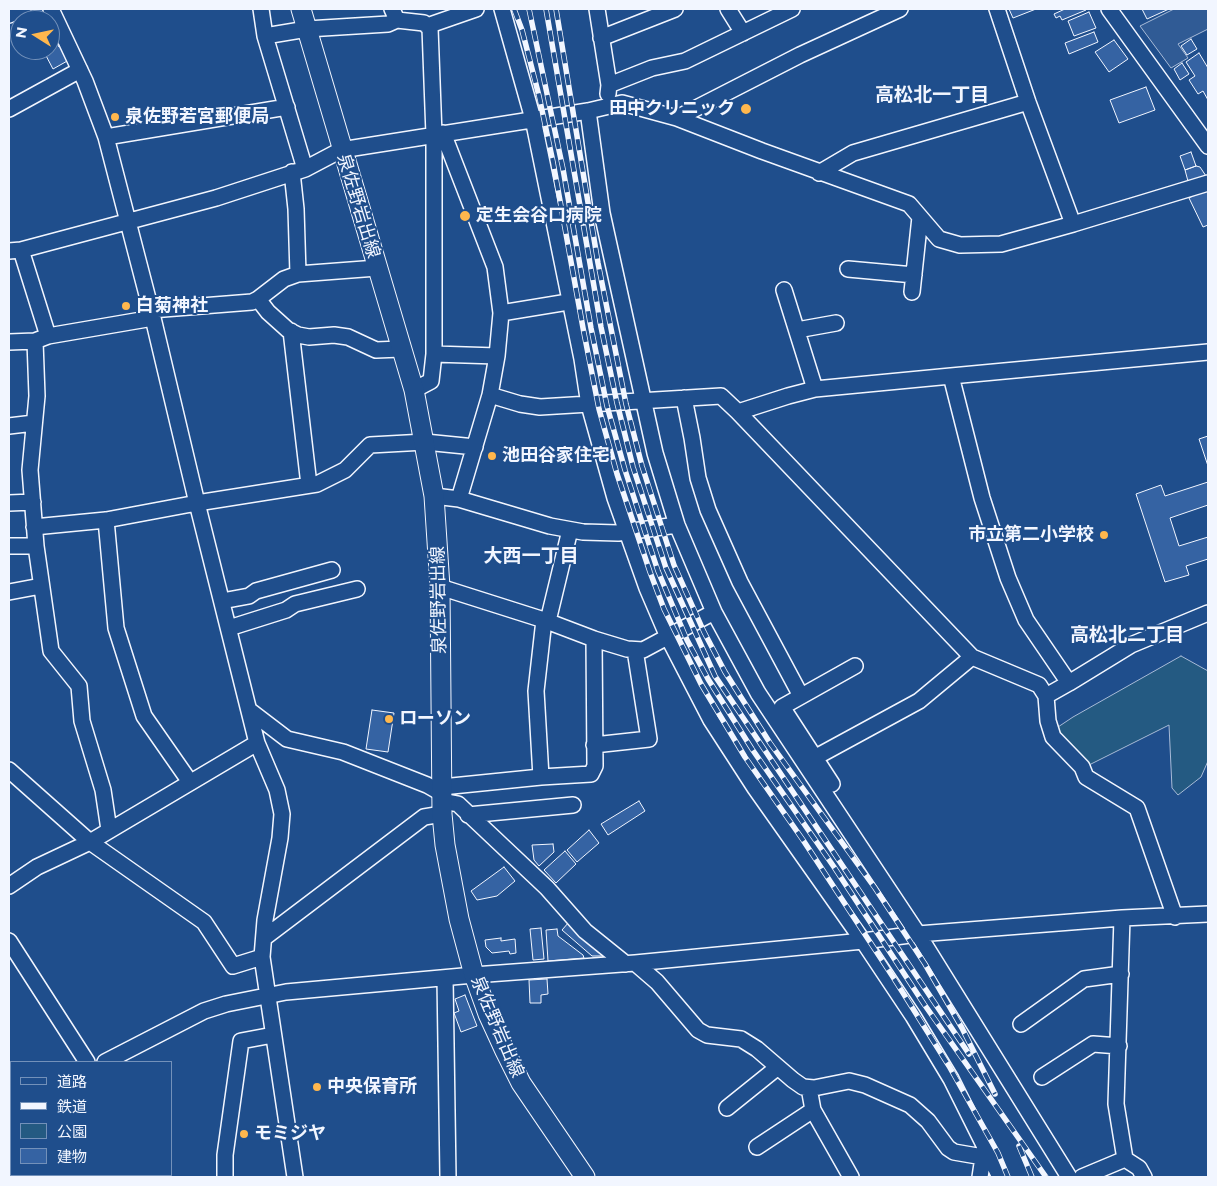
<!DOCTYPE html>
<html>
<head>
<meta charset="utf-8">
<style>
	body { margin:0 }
	#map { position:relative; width:1217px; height:1186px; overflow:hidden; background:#1f4e8c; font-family:Montserrat,"Noto Sans JP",sans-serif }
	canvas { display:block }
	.frame { position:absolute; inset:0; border:10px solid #f2f6ff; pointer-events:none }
	.legend { position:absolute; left:10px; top:1061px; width:162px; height:115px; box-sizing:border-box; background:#1f4e8c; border:1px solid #7391ba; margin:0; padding:6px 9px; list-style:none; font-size:15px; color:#f2f6ff }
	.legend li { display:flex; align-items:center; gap:10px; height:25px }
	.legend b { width:25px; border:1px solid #7391ba }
	.north { position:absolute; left:10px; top:10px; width:50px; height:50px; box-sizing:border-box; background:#1f4e8c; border:1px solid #7391ba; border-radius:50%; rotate:280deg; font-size:14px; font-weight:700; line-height:20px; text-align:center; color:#f2f6ff }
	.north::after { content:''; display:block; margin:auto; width:18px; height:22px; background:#ffb74d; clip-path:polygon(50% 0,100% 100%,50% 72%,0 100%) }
</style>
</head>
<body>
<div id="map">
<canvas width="1217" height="1186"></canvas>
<div class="frame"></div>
<ul class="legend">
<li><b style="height:6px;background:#1f4e8c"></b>道路</li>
<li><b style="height:6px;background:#f2f6ff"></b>鉄道</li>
<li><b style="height:14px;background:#245a82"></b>公園</li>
<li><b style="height:14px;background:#3563a3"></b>建物</li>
</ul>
<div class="north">N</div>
</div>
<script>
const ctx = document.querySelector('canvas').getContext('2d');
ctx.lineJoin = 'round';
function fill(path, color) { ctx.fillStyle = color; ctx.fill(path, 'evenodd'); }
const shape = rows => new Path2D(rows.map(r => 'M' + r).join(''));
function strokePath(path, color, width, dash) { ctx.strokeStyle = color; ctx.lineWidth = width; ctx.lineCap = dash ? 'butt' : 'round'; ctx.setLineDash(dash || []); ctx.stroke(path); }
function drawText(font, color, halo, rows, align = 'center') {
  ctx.font = font + ' Montserrat,"Noto Sans JP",sans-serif'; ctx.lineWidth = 4; ctx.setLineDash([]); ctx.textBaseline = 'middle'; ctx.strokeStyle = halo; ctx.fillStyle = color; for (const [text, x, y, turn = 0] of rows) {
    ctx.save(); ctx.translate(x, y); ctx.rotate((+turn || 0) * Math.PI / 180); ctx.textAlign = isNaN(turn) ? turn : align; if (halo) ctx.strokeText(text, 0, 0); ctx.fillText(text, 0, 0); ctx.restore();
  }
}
const green = shape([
	[1181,656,1208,671,1208,761,1201,777,1178,795,1172,788,1169,725,1087,766,1055,729,1073,717,1181,656]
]);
const parking = shape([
	[1174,9,1208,9,1208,29,1178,44,1188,58,1171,68,1140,26,1174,9]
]);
const building = shape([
	[33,9,44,9,49,20,26,20,23,14,33,9],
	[1009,9,1036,9,1013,18,1009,9],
	[1065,9,1085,9,1086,10,1062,20,1060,16,1056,18,1054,14,1065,9],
	[1142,9,1169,9,1147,19,1142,9],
	[1089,12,1096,28,1074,36,1068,21,1089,12],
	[53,30,58,39,50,43,50,31,53,30],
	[1094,32,1098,42,1069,54,1065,43,1094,32],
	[1191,39,1197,49,1187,55,1181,46,1191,39],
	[1114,40,1128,59,1109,72,1095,52,1114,40],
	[56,42,59,47,61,46,69,60,53,69,43,50,50,50,50,45,56,42],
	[1199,53,1208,68,1208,100,1203,91,1198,94,1189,80,1195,76,1186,62,1199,53],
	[1182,63,1189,74,1180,80,1174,69,1182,63],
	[1146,87,1155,110,1119,123,1110,100,1146,87],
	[1191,152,1196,166,1185,170,1180,156,1191,152],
	[1196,166,1200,167,1208,179,1189,185,1185,170,1196,166],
	[1208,188,1208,225,1203,227,1189,198,1208,188],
	[1208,436,1208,466,1199,439,1208,436],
	[1208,482,1208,505,1170,518,1179,546,1208,537,1208,559,1186,566,1189,575,1165,582,1136,494,1161,485,1165,496,1208,482],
	[372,710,394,713,388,752,366,749,372,710],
	[639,801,645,811,608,835,601,824,639,801],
	[589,830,599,843,577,862,567,850,589,830],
	[553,844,554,852,539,866,534,860,532,845,553,844],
	[565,851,576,864,556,883,544,870,565,851],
	[504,867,515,881,497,896,477,900,471,891,504,867],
	[569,922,606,956,592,956,562,930,569,922],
	[541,928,544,959,533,960,530,929,541,928],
	[557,929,558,936,583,955,584,958,548,961,546,930,557,929],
	[501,938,501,941,515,939,516,953,510,954,509,951,492,953,486,947,485,940,501,938],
	[547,979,548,994,541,995,541,1003,530,1003,529,980,547,979],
	[465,995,477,1026,461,1032,454,1013,459,1011,455,999,465,995]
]);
const minor = shape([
	[51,9,85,81,106,137,153,318,197,503,257,743,277,790,282,814,280,838,265,920,262,957,295,1177],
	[261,9,265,36,305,169],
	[392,9,397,20,424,23,430,28,434,135,434,354,431,381,414,390],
	[502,9,533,119,582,359,589,405,615,498,647,588,668,637,711,720,755,788,863,941,913,1016,951,1079,1000,1177],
	[597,9,609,85,608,94],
	[728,9,743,33],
	[997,9,1028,102,1073,224],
	[1109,9,1208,146],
	[9,15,23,9],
	[427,26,476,9],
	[265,36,307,29,388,24,397,20],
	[601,38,675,9],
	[609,85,652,68,685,61,792,9],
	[9,109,80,70],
	[588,111,602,213,655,453,677,525,714,612,758,693,918,934,1069,1177],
	[677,118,800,55,900,9],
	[106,137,287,107],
	[292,172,296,209,298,274],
	[819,173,853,153,1028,102],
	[21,250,48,336],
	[9,251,21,250,216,198,305,169,341,150,588,111,622,103,677,118,762,151,909,204,939,239,960,245,1001,244,1073,224,1208,183],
	[848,269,914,275],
	[784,290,815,389],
	[912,292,920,217],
	[258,299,268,312,288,330,298,335,309,337,334,335,348,337,376,350,401,349],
	[151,310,252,302,258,299,284,279,298,274,377,268],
	[501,313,562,303],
	[797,330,836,323],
	[291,331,309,485],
	[35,341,48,336,153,318],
	[9,342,35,341,37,396,30,470,36,546,51,651,79,686,82,721,103,790,109,830],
	[434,354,497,356],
	[951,376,1208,352],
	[490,395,520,404,540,407,721,396,738,412,972,657,1039,685,1046,696,1048,721,1053,737,1082,767,1086,777,1137,808,1175,917],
	[684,398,692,438,698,478,708,510,740,582,801,696],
	[738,412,788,396,815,389,951,376,982,498,1008,578,1026,620,1069,683,1046,696],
	[9,426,34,423],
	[434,496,459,499,490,395,497,356,501,313,495,267,443,133],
	[459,499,550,526,583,532,618,533,677,525],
	[9,503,33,502],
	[106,520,116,628,144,716,190,782],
	[34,527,106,520,197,503,317,484,345,470,370,445,425,442,475,447],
	[9,546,36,546],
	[440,587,544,620,594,639,627,649,643,650,714,612],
	[9,592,41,586],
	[222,601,249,596,256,591,332,570],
	[544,620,536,691,541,777,591,774,595,766,594,639],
	[548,621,570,530],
	[229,628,286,610,295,604,357,589],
	[1069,683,1131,645,1208,613],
	[249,710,287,739,343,752,427,785,441,793],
	[594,745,649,739,635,650],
	[805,763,919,701,972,657],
	[9,770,90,842,204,922,233,966,262,957],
	[832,784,782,707,855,666],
	[442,787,541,777],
	[442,801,458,804,547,888,585,931,626,964],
	[468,815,573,805],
	[9,886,37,867,90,842,257,743],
	[1122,918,1116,1104,1125,1159,1139,1168,1144,1177],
	[264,938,424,817,442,814],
	[9,941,87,1062],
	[635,963,657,982,698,1030,707,1035,741,1039,757,1049,793,1080,803,1087,814,1088,849,1081,865,1085,910,1105,928,1121,948,1148,954,1152,983,1157,987,1152],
	[445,978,448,1177],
	[1021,1024,1084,979,1121,974],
	[105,1062,204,1011,226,1004,286,992,474,975,635,963,863,941,918,934,1122,918,1208,914],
	[1042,1077,1093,1044,1119,1046],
	[809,1088,813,1110,851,1177],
	[727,1108,778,1067],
	[9,1119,11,1117],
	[757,1147,813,1110],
	[225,1177,225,1155,241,1041,273,1035],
	[980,1177,983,1157],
	[1082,1177,1125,1159]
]);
const major = shape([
	[301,9,414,390,434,496,440,587,442,814,445,845,459,919,474,975,488,1014,505,1051,521,1083,585,1177]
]);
const rail = shape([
	[514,9,522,30,539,96,553,162,583,328,599,409,617,474,650,572,664,609,701,684,745,757,803,840,893,977,949,1066,998,1153,1008,1177],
	[529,9,563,169,591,328,607,406,625,470,649,544,658,571,687,640,708,679,752,749,834,867,924,1004,1046,1177],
	[546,9,601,327,617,403,633,467,666,568,715,676,969,1054],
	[556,9,598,263,626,404,642,466,674,565,704,632,725,672,770,743,875,888,925,964,962,1028,995,1094],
	[1019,1146,1032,1177]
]);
const markers = [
	[746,109,6,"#ffb74d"],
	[115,117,5,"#ffb74d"],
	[465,216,6,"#ffb74d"],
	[126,306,5,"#ffb74d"],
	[492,456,5,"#ffb74d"],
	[1104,535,5,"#ffb74d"],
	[389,719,5,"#ffb74d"],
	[317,1087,5,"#ffb74d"],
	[244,1134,5,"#ffb74d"]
];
const poiNames = [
	["田中クリニック",735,109,"right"],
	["泉佐野若宮郵便局",125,117],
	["定生会谷口病院",476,216],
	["白菊神社",136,306],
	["池田谷家住宅",502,456],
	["市立第二小学校",1094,535,"right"],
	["ローソン",399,719],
	["中央保育所",327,1087],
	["モミジヤ",254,1134]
];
const streetNames = [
	["泉佐野岩出線",358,206,73],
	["泉佐野岩出線",439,600,-91],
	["泉佐野岩出線",497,1027,67]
];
const neighbourhoodNames = [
	["高松北一丁目",932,95],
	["大西一丁目",531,556],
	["高松北二丁目",1127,635]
];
fill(green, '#245a82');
strokePath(green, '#a8bbd7', 1);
fill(parking, '#305b95');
strokePath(parking, '#a8bbd7', 1);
fill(building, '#3563a3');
strokePath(building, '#f2f6ff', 1);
strokePath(minor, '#f2f6ff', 18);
strokePath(major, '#f2f6ff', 21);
strokePath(minor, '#1f4e8c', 15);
strokePath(major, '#1f4e8c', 19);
strokePath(rail, '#f2f6ff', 5.5);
strokePath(rail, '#1f4e8c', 4, [11]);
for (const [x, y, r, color] of markers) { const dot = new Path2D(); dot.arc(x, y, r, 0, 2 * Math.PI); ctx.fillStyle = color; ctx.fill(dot); strokePath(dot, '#1f4e8c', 2); }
drawText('bold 18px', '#f2f6ff', '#1f4e8c', poiNames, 'left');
drawText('18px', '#f2f6ff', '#1f4e8c', streetNames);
drawText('bold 19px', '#f2f6ff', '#1f4e8c', neighbourhoodNames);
</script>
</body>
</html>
